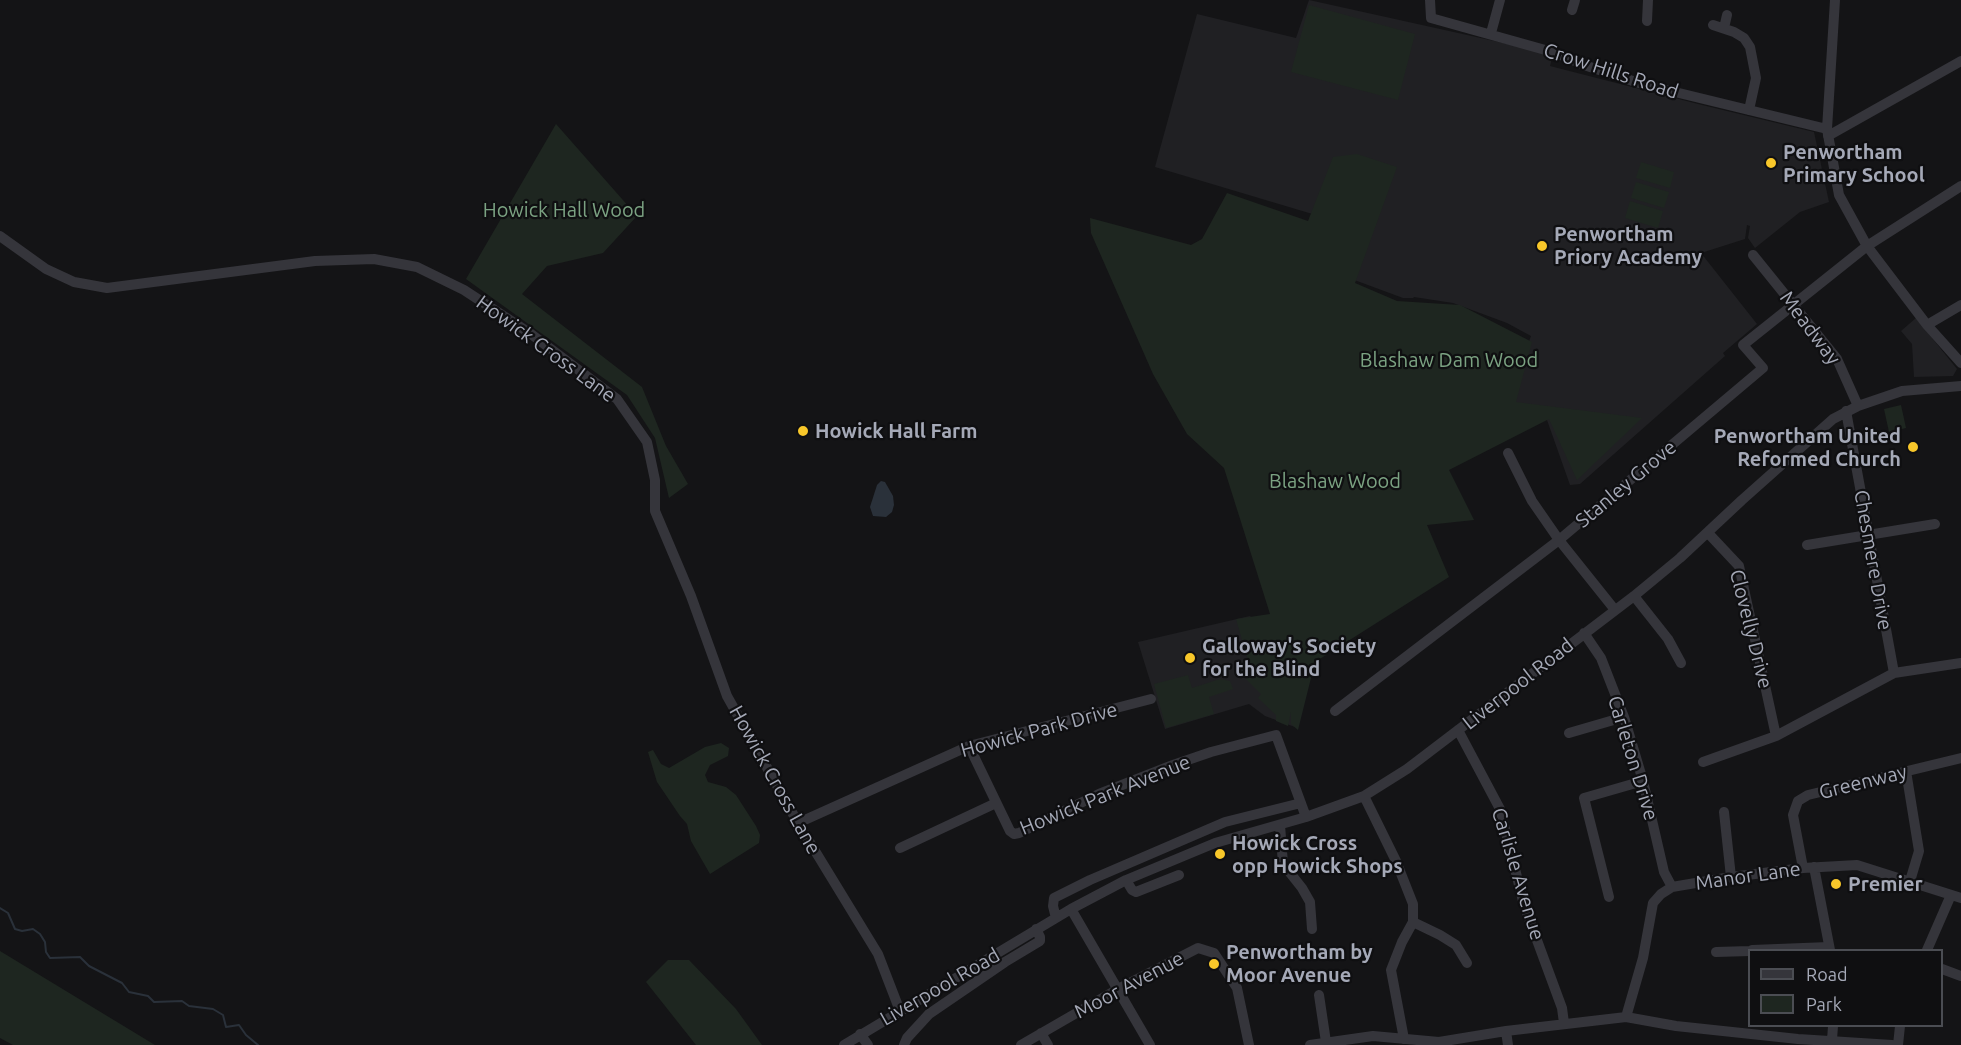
<!DOCTYPE html>
<html>
<head>
<meta charset="utf-8">
<style>
	body { margin:0 }
	#map { position:relative; width:1961px; height:1045px; overflow:hidden; background:#141416; font-family:Ubuntu,sans-serif }
	canvas { display:block }
	.legend { position:absolute; left:1748px; top:949px; width:195px; height:78px; box-sizing:border-box; background:#0f0f11; border:2px solid #4b4d53; margin:0; padding:8px 10px; list-style:none; font-size:18px; color:#a5a9b7 }
	.legend li { display:flex; align-items:center; gap:12px; height:30px }
	.legend b { width:30px; border:2px solid #4b4d53 }
</style>
</head>
<body>
<div id="map">
<canvas width="1961" height="1045"></canvas>
<ul class="legend">
<li><b style="height:8px;background:#35353b"></b>Road</li>
<li><b style="height:16px;background:#1e2620"></b>Park</li>
</ul>
</div>
<script>
const ctx = document.querySelector('canvas').getContext('2d');
ctx.lineJoin = 'round';
function fill(path, color) { ctx.fillStyle = color; ctx.fill(path, 'evenodd'); }
const shape = rows => new Path2D(rows.map(r => 'M' + r).join(''));
function strokePath(path, color, width, dash) { ctx.strokeStyle = color; ctx.lineWidth = width; ctx.lineCap = dash ? 'butt' : 'round'; ctx.setLineDash(dash || []); ctx.stroke(path); }
function drawText(font, color, halo, rows, align = 'center') {
  ctx.font = font + ' Ubuntu,sans-serif'; ctx.lineWidth = 4.5; ctx.setLineDash([]); ctx.textBaseline = 'middle'; ctx.strokeStyle = halo; ctx.fillStyle = color; for (const [text, x, y, turn = 0] of rows) {
    ctx.save(); ctx.translate(x, y); ctx.rotate((+turn || 0) * Math.PI / 180); ctx.textAlign = isNaN(turn) ? turn : align; if (halo) ctx.strokeText(text, 0, 0); ctx.fillText(text, 0, 0); ctx.restore();
  }
}
const built = shape([
	[1309,0,1553,54,1550,66,1698,104,1814,132,1829,202,1800,212,1755,248,1748,238,1750,226,1747,225,1745,239,1701,253,1757,324,1723,353,1725,356,1580,484,1570,485,1547,420,1502,415,1531,336,1507,323,1453,303,1414,297,1413,298,1403,298,1349,278,1366,230,1155,167,1197,14,1296,38],
	[1916,318,1957,369,1953,376,1914,377,1912,344,1901,331],
	[1250,616,1306,682,1295,727,1265,716,1249,704,1165,729,1138,642]
]);
const green = shape([
	[1309,5,1415,34,1398,100,1291,72],
	[556,124,637,216,603,253,547,266,522,294,642,387,666,446,688,484,669,498,655,438,627,395,466,279],
	[1357,154,1397,167,1355,283,1397,301,1460,305,1532,342,1516,402,1642,418,1577,480,1549,419,1449,470,1474,520,1427,525,1449,577,1315,662,1298,730,1291,724,1291,712,1288,726,1276,721,1276,715,1258,698,1261,694,1239,672,1250,668,1236,619,1270,614,1224,468,1187,434,1153,374,1091,233,1090,218,1191,245,1202,239,1227,193,1308,221,1333,157],
	[1641,162,1674,172,1670,188,1636,178],
	[1636,182,1669,192,1664,208,1631,198],
	[1630,201,1663,211,1658,228,1625,218],
	[1901,405,1906,428,1889,432,1884,409],
	[1188,675,1192,688,1220,679,1230,681,1233,689,1209,697,1214,714,1166,728,1154,684],
	[721,743,729,748,728,756,710,765,705,775,708,782,726,787,736,795,756,826,760,835,759,843,710,874,691,841,687,824,680,816,657,782,648,752,653,750,661,764,669,768,705,747],
	[0,951,155,1045,13,1045,0,1038],
	[668,960,689,960,736,1009,762,1045,696,1045,646,982]
]);
const water = shape([
	[881,481,885,482,893,496,894,505,892,512,886,517,873,516,870,507,877,485]
]);
const stream = shape([
	[0,908,8,913,15,929,22,931,33,929,40,934,45,942,46,952,50,958,80,957,89,966,122,983,129,992,148,996,154,1002,182,1001,189,1006,213,1009,223,1015,226,1027,239,1025,246,1035,258,1045]
]);
const minor = shape([
	[1430,0,1431,18,1556,53,1584,65,1642,84,1827,129],
	[1835,0,1827,129,1839,195,1867,246,1927,325,1961,363],
	[1572,10,1575,0],
	[1647,21,1648,0],
	[1713,25,1734,32,1744,38,1750,47,1756,78,1749,110],
	[1724,28,1727,15],
	[1491,33,1500,0],
	[1828,136,1961,61],
	[0,236,46,269,74,282,107,288,315,261,374,259,417,267,464,290,531,334,617,399,647,442,655,480,655,511,691,596,727,696,798,823,878,954,900,1011],
	[1753,255,1837,359,1858,406],
	[1927,325,1961,305],
	[1846,411,1894,673],
	[1508,453,1532,501,1559,540,1615,610],
	[1708,533,1739,566,1776,736],
	[1807,545,1935,524],
	[1634,596,1668,639,1681,663],
	[1584,633,1601,658,1624,717,1643,781,1664,872,1672,887],
	[1335,711,1559,540,1763,368,1743,345,1867,246,1961,186],
	[1458,730,1500,809,1524,905,1562,1008,1564,1023],
	[1569,733,1624,717],
	[969,746,1010,831,1014,834,1019,833,1099,794,1173,765,1211,752,1276,735,1306,817],
	[1703,762,1776,736,1894,673,1961,663],
	[1906,771,1919,851,1910,881],
	[1364,796,1396,861,1413,904,1413,922,1402,942,1391,970,1404,1039],
	[1724,812,1731,877],
	[798,823,969,746,1151,699],
	[1280,825,1283,864,1302,888,1310,902,1312,929],
	[900,848,996,803],
	[1814,867,1830,950],
	[1803,868,1793,815,1798,801,1808,795,1961,758],
	[1126,880,1132,890,1136,892,1179,875],
	[1609,897,1584,798,1643,781],
	[1071,909,1150,1045],
	[1056,918,1053,906,1054,898,1090,880,1225,822,1301,803],
	[1413,922,1440,935,1456,945,1467,963],
	[1752,950,1829,947],
	[1927,950,1951,895],
	[1716,952,1750,951],
	[1942,969,1961,976],
	[1319,995,1326,1042],
	[1626,1017,1643,958,1653,903,1661,894,1672,887,1731,877,1803,868,1857,865,1961,898],
	[1506,1031,1508,1045],
	[1041,1033,1048,1045],
	[860,1034,868,1045],
	[1832,1040,1833,1026],
	[844,1045,1071,909,1126,880,1215,843,1306,817,1364,796,1407,769,1634,596,1680,558,1742,500,1833,419,1858,406,1902,391,1961,386],
	[904,1045,907,1038,929,1014,1005,962,1040,941,1040,937,1036,929],
	[1021,1045,1118,989,1198,948,1214,953,1237,988,1249,1045],
	[1310,1045,1373,1036,1439,1042,1506,1031,1626,1017,1676,1026,1798,1039,1892,1045],
	[1898,1045,1900,1026]
]);
const markers = [
	[1771,163,6,"#f8c72a"],
	[1542,246,6,"#f8c72a"],
	[803,431,6,"#f8c72a"],
	[1913,447,6,"#f8c72a"],
	[1190,658,6,"#f8c72a"],
	[1220,854,6,"#f8c72a"],
	[1836,884,6,"#f8c72a"],
	[1214,964,6,"#f8c72a"]
];
const streetNames = [
	["Crow Hills Road",1611,71,18],
	["Meadway",1810,328,53],
	["Howick Cross Lane",546,349,36],
	["Stanley Grove",1626,484,-40],
	["Chesmere Drive",1873,560,80],
	["Clovelly Drive",1751,629,76],
	["Liverpool Road",1518,684,-38],
	["Howick Park Drive",1039,730,-15],
	["Carleton Drive",1633,758,73],
	["Howick Cross Lane",775,780,61],
	["Greenway",1863,782,-14],
	["Howick Park Avenue",1105,795,-22],
	["Carlisle Avenue",1518,874,73],
	["Manor Lane",1748,876,-8],
	["Moor Avenue",1129,985,-28],
	["Liverpool Road",940,987,-30]
];
const poiNames = [
	["Penwortham",1783,152],
	["Primary School",1783,175],
	["Penwortham",1554,234],
	["Priory Academy",1554,257],
	["Howick Hall Farm",815,431],
	["Penwortham United",1901,436,"right"],
	["Reformed Church",1901,459,"right"],
	["Galloway's Society",1202,646],
	["for the Blind",1202,669],
	["Howick Cross",1232,843],
	["opp Howick Shops",1232,866],
	["Premier",1848,884],
	["Penwortham by",1226,952],
	["Moor Avenue",1226,975]
];
const parkNames = [
	["Howick Hall Wood",564,210],
	["Blashaw Dam Wood",1449,360],
	["Blashaw Wood",1335,481]
];
fill(built, '#202023');
fill(green, '#1e2620');
fill(water, '#2a313a');
strokePath(stream, '#2a313a', 2);
strokePath(minor, '#35353b', 10);
for (const [x, y, r, color] of markers) { const dot = new Path2D(); dot.arc(x, y, r, 0, 2 * Math.PI); ctx.fillStyle = color; ctx.fill(dot); strokePath(dot, '#0f0f11', 2); }
drawText('20px', '#a5a9b7', '#0f0f11', streetNames);
drawText('bold 20px', '#a5a9b7', '#0f0f11', poiNames, 'left');
drawText('20px', '#7ba282', '#0f0f11', parkNames);
</script>
</body>
</html>
